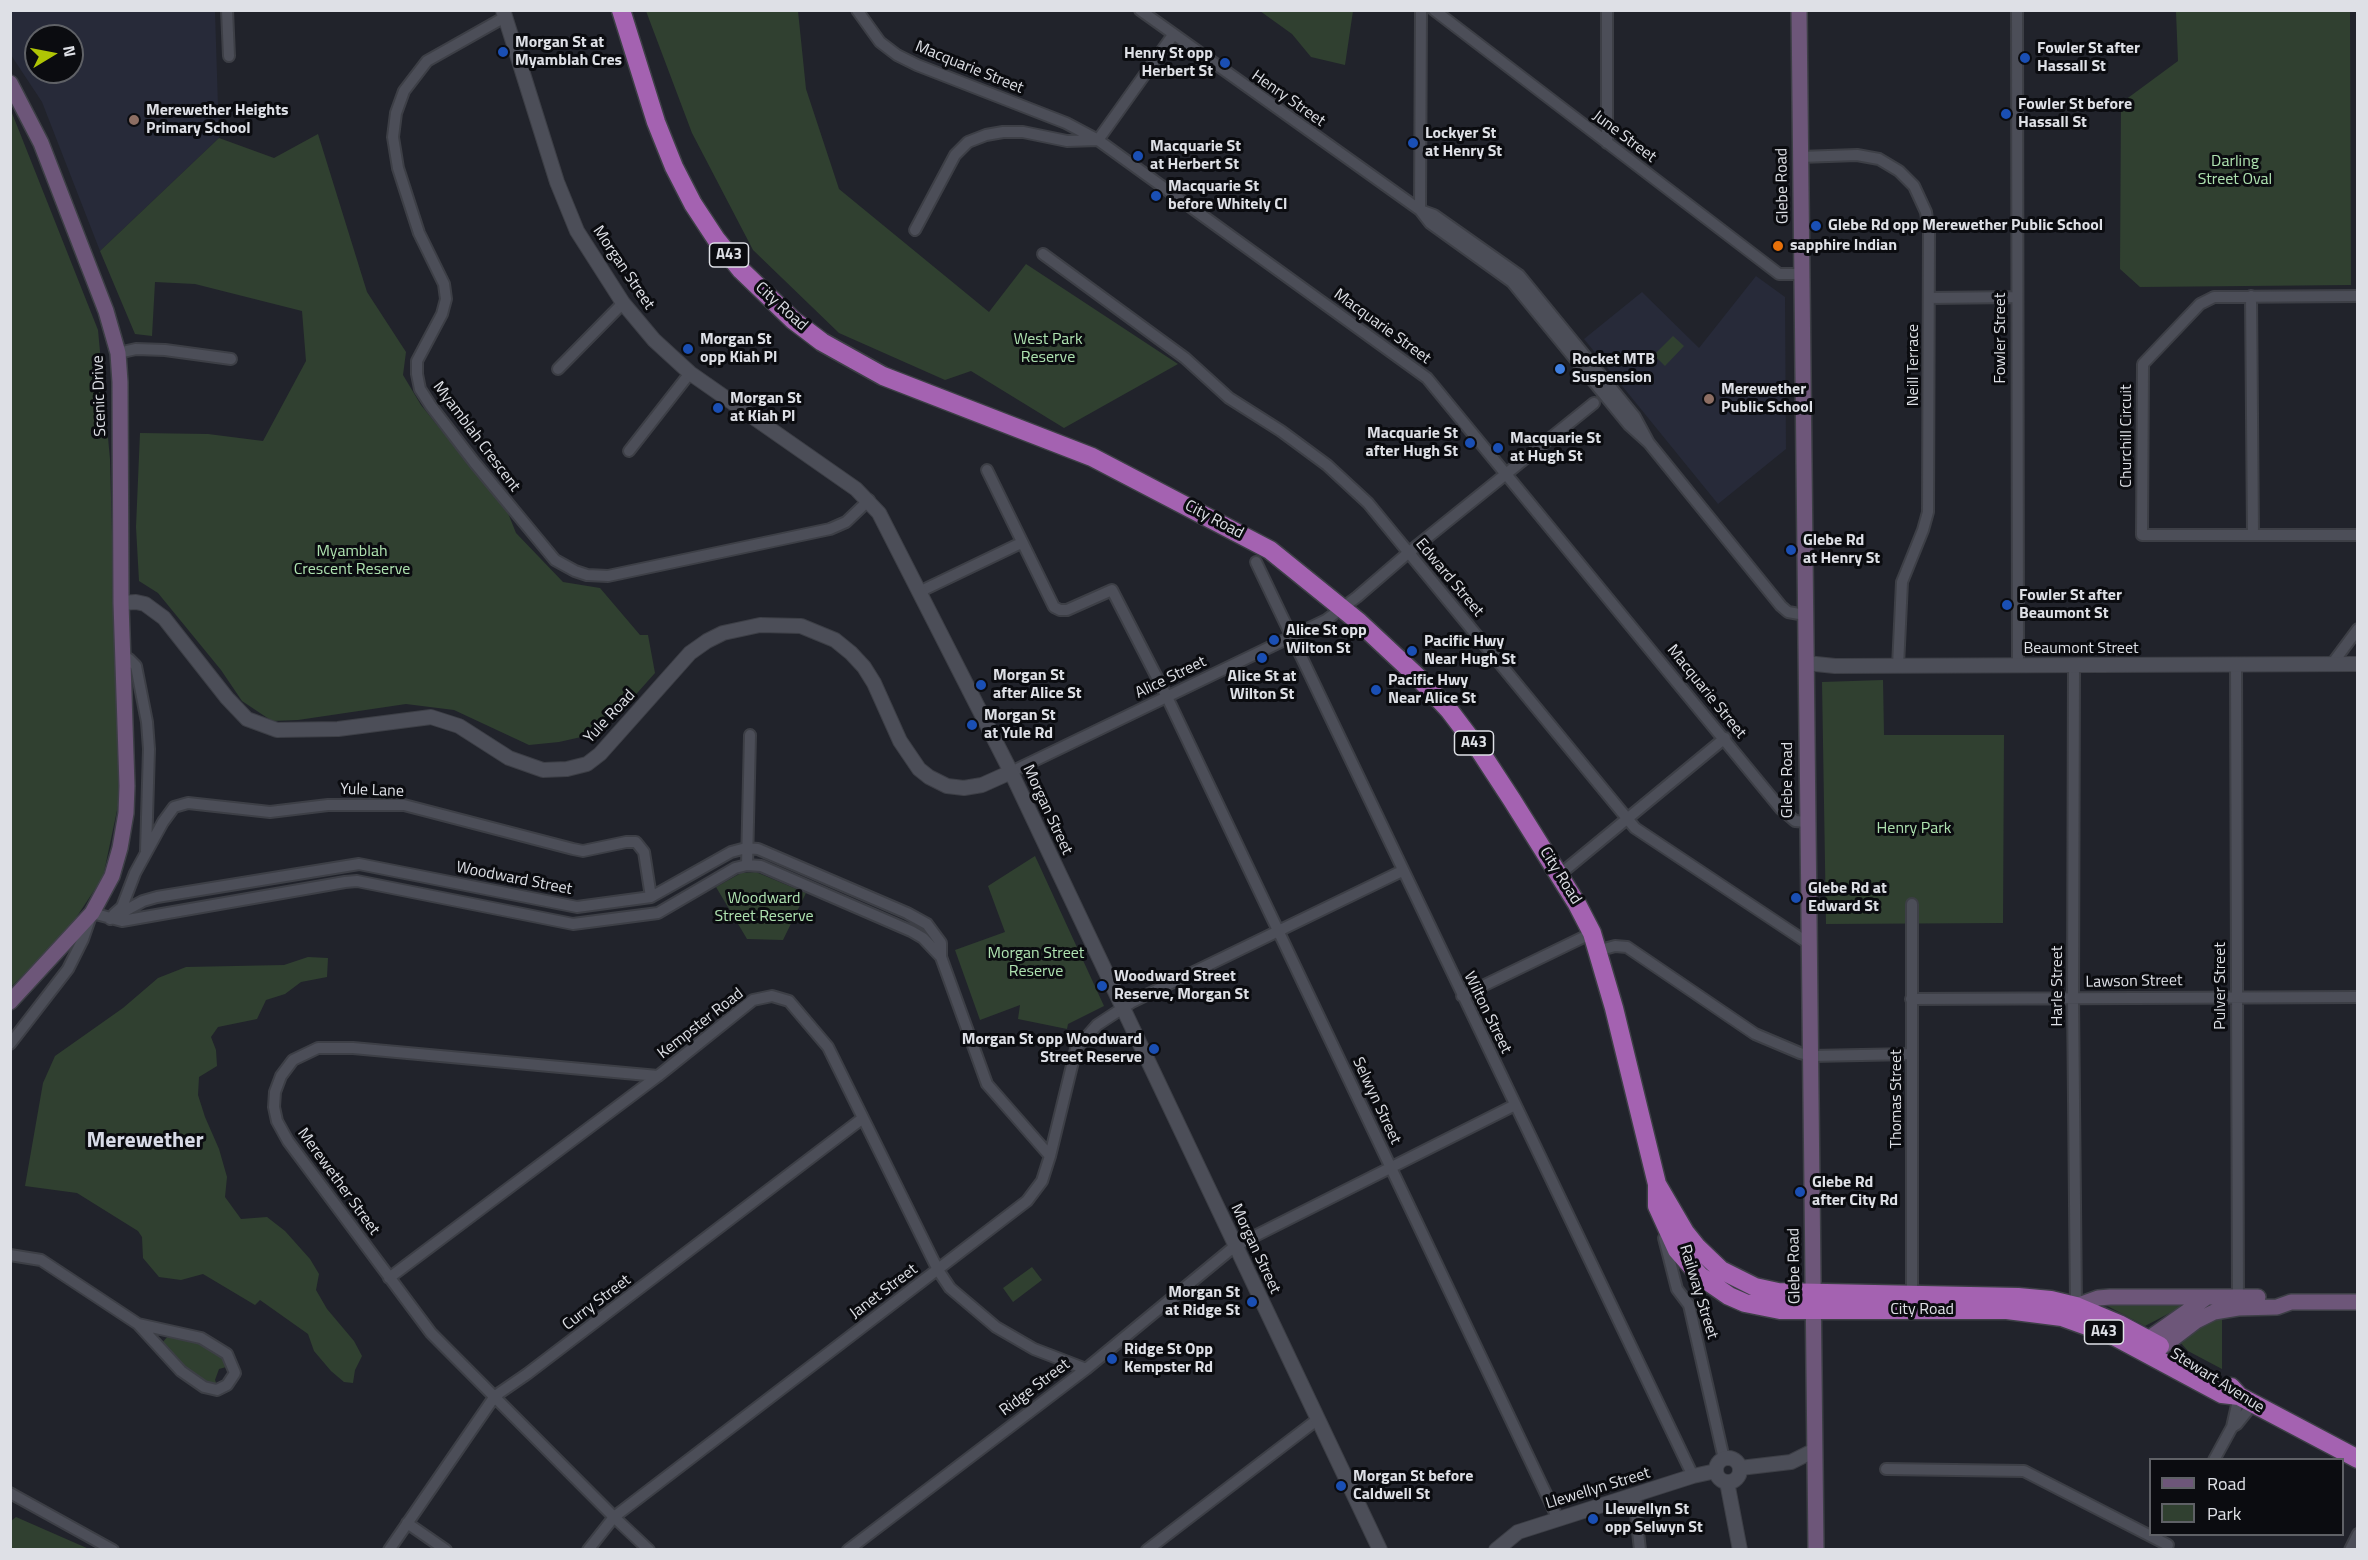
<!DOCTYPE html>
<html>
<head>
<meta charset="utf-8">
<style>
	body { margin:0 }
	#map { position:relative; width:2368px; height:1560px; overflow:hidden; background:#21232b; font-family:"Titillium Web",sans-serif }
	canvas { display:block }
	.frame { position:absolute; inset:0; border:12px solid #dee0e6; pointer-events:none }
	.legend { position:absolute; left:2149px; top:1458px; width:195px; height:78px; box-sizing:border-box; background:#0b0c10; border:2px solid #5f6166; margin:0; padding:8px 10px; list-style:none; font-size:18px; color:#dee0e6 }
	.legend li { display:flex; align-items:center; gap:12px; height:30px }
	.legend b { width:30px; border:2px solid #5f6166 }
	.north { position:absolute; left:24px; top:24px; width:60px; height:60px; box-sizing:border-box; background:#0b0c10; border:2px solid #5f6166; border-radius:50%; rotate:80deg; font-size:16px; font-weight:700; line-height:24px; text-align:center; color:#dee0e6 }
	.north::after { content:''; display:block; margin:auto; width:21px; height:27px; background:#afc505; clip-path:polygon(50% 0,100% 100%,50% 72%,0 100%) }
</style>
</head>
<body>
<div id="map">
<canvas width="2368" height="1560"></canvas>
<div class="frame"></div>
<ul class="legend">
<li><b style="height:8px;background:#6d5679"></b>Road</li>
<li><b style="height:16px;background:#304030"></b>Park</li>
</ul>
<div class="north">N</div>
</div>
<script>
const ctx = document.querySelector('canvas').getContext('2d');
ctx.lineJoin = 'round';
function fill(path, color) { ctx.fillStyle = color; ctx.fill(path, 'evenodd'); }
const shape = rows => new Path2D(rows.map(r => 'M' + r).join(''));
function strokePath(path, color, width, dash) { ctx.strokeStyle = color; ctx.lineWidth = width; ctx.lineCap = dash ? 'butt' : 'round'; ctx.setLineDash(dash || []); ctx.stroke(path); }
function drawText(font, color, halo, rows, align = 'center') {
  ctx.font = font + ' "Titillium Web",sans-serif'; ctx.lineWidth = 6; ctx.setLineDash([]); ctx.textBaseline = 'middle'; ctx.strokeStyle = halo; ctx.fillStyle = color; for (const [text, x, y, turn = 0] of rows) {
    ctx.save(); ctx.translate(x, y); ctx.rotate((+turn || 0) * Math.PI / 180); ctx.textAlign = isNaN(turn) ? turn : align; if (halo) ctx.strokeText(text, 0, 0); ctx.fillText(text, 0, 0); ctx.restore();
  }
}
const built = shape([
	[10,11,215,11,219,138,100,251,42,102,11,55],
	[36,36,72,36,72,72,36,72],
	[1756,276,1785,297,1786,449,1718,504,1584,339,1642,292,1699,348]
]);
const green = shape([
	[646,11,798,11,806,89,839,189,989,312,1026,264,1178,364,1064,428,971,371,945,380,839,333,753,250,692,133],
	[1260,11,1353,11,1345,65,1311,57,1292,34],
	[2350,11,2351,285,2140,287,2120,269,2121,103,2178,61,2176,12],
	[10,108,98,330,110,459,119,801,103,877,66,933,11,987],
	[318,134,367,292,406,352,403,375,421,405,508,513,516,533,563,582,600,588,640,635,648,635,655,673,614,719,590,735,559,742,529,745,454,710,406,704,298,720,272,721,242,701,221,670,158,593,139,581,136,527,140,433,208,434,263,441,306,361,302,311,195,284,155,282,152,336,135,334,100,251,219,138,274,158],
	[1673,336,1684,346,1665,366,1654,355],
	[1883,680,1884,735,2004,735,2003,923,1826,924,1822,682],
	[1035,856,1104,1006,1068,1024,1067,1029,1018,1019,1020,1005,980,1020,955,950,1005,932,988,886],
	[756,872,806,893,783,940,747,939,716,887,741,873],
	[308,957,328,958,327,977,301,982,285,994,266,1000,257,1019,218,1027,211,1037,216,1050,217,1066,199,1077,198,1095,205,1117,219,1149,227,1177,225,1197,241,1219,267,1217,285,1231,310,1259,319,1274,316,1290,327,1309,354,1341,362,1356,355,1370,353,1383,344,1382,331,1371,314,1351,308,1334,260,1300,255,1305,203,1274,181,1280,159,1277,143,1258,142,1237,138,1231,77,1193,25,1186,43,1083,55,1056,123,1008,158,978,186,967,284,965],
	[1032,1267,1042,1280,1013,1302,1003,1288],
	[2185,1301,2185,1305,2145,1326,2100,1302],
	[2222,1316,2222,1369,2188,1351,2179,1341,2179,1336],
	[168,1336,199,1342,227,1361,230,1366,219,1369,215,1380,217,1385,208,1384,180,1365,162,1343],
	[16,1517,89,1549,11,1549,11,1521]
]);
const minor = shape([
	[227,10,229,56],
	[857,10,880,42,897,55,917,65,1066,123,1098,140,1427,378,1781,809,1795,821,1807,822],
	[1140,10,1420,210,1434,215,1519,275,1635,417,1649,443],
	[1434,10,1779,274,1802,274],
	[2017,10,2018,665],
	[505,17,427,61,404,91,396,113,393,137,398,168,419,233,444,284,446,299,442,314,417,361,417,374,420,389,431,406,474,462,555,560,575,571,587,575,608,576,830,529,846,522,869,500],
	[1098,140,1173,35],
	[1607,143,1607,10],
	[1800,157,1857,155,1879,159,1899,171,1914,186,1926,212,1929,233,1928,512,1923,530,1902,582,1898,666],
	[1420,210,1430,223,1512,282,1629,425,1649,443,1781,606,1788,612,1805,615],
	[1420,210,1421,10],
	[915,230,955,155,968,142,986,135,1003,132,1023,132,1067,141,1098,140],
	[1043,254,1185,358,1229,398,1281,431,1327,465,1368,503,1635,828,1808,943],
	[2251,296,2253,535],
	[2358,296,2214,297,2200,304,2143,364,2142,535,2358,535],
	[1929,298,2016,297],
	[118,353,136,349,165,350,231,359],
	[558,369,623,303],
	[629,451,690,373],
	[987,470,1054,607,1060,610,1067,610,1112,590,1167,697,1558,1519],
	[1256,562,1693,1476],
	[919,592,1021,543],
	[123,657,129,659,136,666,147,722,149,749,146,851],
	[2236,664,2238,1303],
	[2332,664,2358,629],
	[2074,665,2073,998,2076,1306],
	[1011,772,1326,620,1357,597,1408,553,1594,403],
	[747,865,750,735],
	[1559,875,1725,738],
	[114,914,122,907,135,873,163,822,174,807,188,803,270,812,328,805,404,805,573,849,583,851,626,842,636,842,644,852,651,897],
	[110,919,143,901,157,897,359,864,577,907,651,897,731,852,746,848,758,849,907,913,927,924,941,943,941,957,987,1084,1050,1156],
	[1597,951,1615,946,1627,947,1755,1034,1800,1053,1811,1056,1912,1054],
	[1462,996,1592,933],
	[1911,999,2358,997],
	[10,1044,68,969,83,939,92,913,122,921,345,882,357,881,573,924,658,913,735,868,747,865,761,866,911,931,923,938,941,957],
	[1664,1238,1677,1289,1689,1305,1724,1459],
	[10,1255,41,1260,138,1324,181,1371,204,1387,217,1390,227,1385,235,1373,227,1354,201,1338,138,1324],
	[389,1278,658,1076,753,1000,772,996,789,1001,828,1047,938,1270,950,1288,996,1327,1034,1349,1086,1369],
	[1912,1295,1912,904],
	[2232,1427,2237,1424,2253,1404],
	[2214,1460,2232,1427,2239,1396],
	[1886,1469,2024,1471,2168,1545],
	[10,1493,113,1550],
	[1634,1495,1640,1550],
	[407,1523,446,1550],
	[389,1550,495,1396,527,1374,863,1118],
	[588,1550,614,1517,1027,1201,1042,1181,1050,1156,1076,1049,1097,1025,1132,1002,1402,871],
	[649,1550,614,1517,431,1333,288,1141,277,1121,274,1107,275,1092,281,1076,293,1060,318,1048,353,1048,658,1076],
	[848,1550,1086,1369,1235,1246,1515,1105],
	[1147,1550,1318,1419],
	[2350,1550,2358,1534]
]);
const tertiary = shape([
	[503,10,557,182,577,231,623,303,654,340,690,373,856,489,879,513,1011,772,1380,1550],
	[121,603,136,602,145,604,164,618,227,698,247,719,277,730,338,729,431,717,459,726,509,758,543,770,567,769,587,764,600,754,690,653,707,641,723,633,760,625,801,626,835,640,851,653,864,667,874,683,900,741,919,769,929,777,947,786,964,788,982,785,1011,772],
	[1806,663,1835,666,2358,664],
	'1716 1470a12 12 0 1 1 24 0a12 12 0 1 1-24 0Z',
	[1740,1468,1791,1462,1815,1450],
	[1727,1482,1740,1550],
	[1496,1550,1518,1532,1693,1476,1716,1471]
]);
const secondary = shape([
	[1799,10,1816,1550],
	[10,83,41,143,106,311,118,353,120,382,121,603,127,786,126,813,120,848,112,876,92,913,10,1002],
	[2206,1298,2148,1339,2148,1353,2162,1347,2196,1321,2214,1312,2238,1308,2277,1307,2291,1302,2358,1302],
	[2076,1306,2098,1298,2110,1297,2258,1297]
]);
const trunk = shape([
	[621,10,656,122,674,167,693,204,716,239,741,270,793,320,822,342,883,376,1092,457,1270,550,1359,622,1420,679,1449,710,1480,751,1512,800,1577,904,1592,933,1614,1008,1657,1184,1657,1206,1677,1250,1700,1276,1729,1296,1745,1303,1780,1310,2007,1310,2062,1317,2112,1335,2222,1394,2239,1396],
	[1657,1184,1685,1232,1697,1247,1721,1270,1755,1287,1778,1292,2018,1297,2051,1300,2076,1306,2119,1324,2160,1346],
	[2231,1387,2239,1396,2358,1459]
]);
const markers = [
	[503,52,6,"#1a4fb4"],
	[2025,58,6,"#1a4fb4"],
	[1225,63,6,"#1a4fb4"],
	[2006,114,6,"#1a4fb4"],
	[134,120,6,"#8d6e63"],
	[1413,143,6,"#1a4fb4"],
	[1138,156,6,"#1a4fb4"],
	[1156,196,6,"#1a4fb4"],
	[1816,226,6,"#1a4fb4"],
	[1778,246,6,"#e8710a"],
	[688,349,6,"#1a4fb4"],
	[1560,369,6,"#3f7fe0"],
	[1709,399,6,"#8d6e63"],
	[718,408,6,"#1a4fb4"],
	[1470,443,6,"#1a4fb4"],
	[1498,448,6,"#1a4fb4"],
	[1791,550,6,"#1a4fb4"],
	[2007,605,6,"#1a4fb4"],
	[1274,640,6,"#1a4fb4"],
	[1412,651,6,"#1a4fb4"],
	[1262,658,6,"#1a4fb4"],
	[981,685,6,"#1a4fb4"],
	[1376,690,6,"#1a4fb4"],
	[972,725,6,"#1a4fb4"],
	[1796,898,6,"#1a4fb4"],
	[1102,986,6,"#1a4fb4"],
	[1154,1049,6,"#1a4fb4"],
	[1800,1192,6,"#1a4fb4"],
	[1252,1302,6,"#1a4fb4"],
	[1112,1359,6,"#1a4fb4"],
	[1341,1486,6,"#1a4fb4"],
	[1593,1519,6,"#1a4fb4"]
];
const shields = [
	[729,255,39],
	[1474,743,39],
	[2104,1332,39]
];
const shieldNames = [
	["A43",729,255],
	["A43",1474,743],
	["A43",2104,1332]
];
const poiNames = [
	["Morgan St at",515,43],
	["Myamblah Cres",515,61],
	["Fowler St after",2037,49],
	["Hassall St",2037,67],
	["Henry St opp",1213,54,"right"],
	["Herbert St",1213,72,"right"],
	["Fowler St before",2018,105],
	["Hassall St",2018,123],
	["Merewether Heights",146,111],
	["Primary School",146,129],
	["Lockyer St",1425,134],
	["at Henry St",1425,152],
	["Macquarie St",1150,147],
	["at Herbert St",1150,165],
	["Macquarie St",1168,187],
	["before Whitely Cl",1168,205],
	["Glebe Rd opp Merewether Public School",1828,226],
	["sapphire Indian",1790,246],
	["Morgan St",700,340],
	["opp Kiah Pl",700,358],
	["Rocket MTB",1572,360],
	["Suspension",1572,378],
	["Merewether",1721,390],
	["Public School",1721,408],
	["Morgan St",730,399],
	["at Kiah Pl",730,417],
	["Macquarie St",1458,434,"right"],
	["after Hugh St",1458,452,"right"],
	["Macquarie St",1510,439],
	["at Hugh St",1510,457],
	["Glebe Rd",1803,541],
	["at Henry St",1803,559],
	["Fowler St after",2019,596],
	["Beaumont St",2019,614],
	["Alice St opp",1286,631],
	["Wilton St",1286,649],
	["Pacific Hwy",1424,642],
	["Near Hugh St",1424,660],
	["Morgan St",993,676],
	["after Alice St",993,694],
	["Alice St at",1262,677,"center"],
	["Wilton St",1262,695,"center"],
	["Pacific Hwy",1388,681],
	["Near Alice St",1388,699],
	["Morgan St",984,716],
	["at Yule Rd",984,734],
	["Glebe Rd at",1808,889],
	["Edward St",1808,907],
	["Woodward Street",1114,977],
	["Reserve, Morgan St",1114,995],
	["Morgan St opp Woodward",1142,1040,"right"],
	["Street Reserve",1142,1058,"right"],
	["Glebe Rd",1812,1183],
	["after City Rd",1812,1201],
	["Morgan St",1240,1293,"right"],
	["at Ridge St",1240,1311,"right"],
	["Ridge St Opp",1124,1350],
	["Kempster Rd",1124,1368],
	["Morgan St before",1353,1477],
	["Caldwell St",1353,1495],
	["Llewellyn St",1605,1510],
	["opp Selwyn St",1605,1528]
];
const streetNames = [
	["Macquarie Street",969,68,22],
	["Henry Street",1288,99,35],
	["June Street",1624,137,37],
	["Glebe Road",1783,186,-91],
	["Morgan Street",623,268,56],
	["City Road",781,307,42],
	["Macquarie Street",1382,327,36],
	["Fowler Street",2001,338,-90],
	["Neill Terrace",1914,365,-90],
	["Scenic Drive",100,396,-92],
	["Churchill Circuit",2127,436,-90],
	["Myamblah Crescent",476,437,53],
	["City Road",1214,520,28],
	["Edward Street",1449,578,50],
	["Beaumont Street",2081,649],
	["Alice Street",1171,678,-26],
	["Macquarie Street",1706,692,51],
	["Yule Road",610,717,-47],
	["Glebe Road",1788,780,-90],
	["Yule Lane",372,791,2],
	["Morgan Street",1047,810,65],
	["City Road",1560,876,58],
	["Woodward Street",514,879,11],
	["Lawson Street",2134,982,-1],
	["Harle Street",2058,986,-90],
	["Pulver Street",2221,986,-90],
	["Wilton Street",1487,1013,64],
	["Kempster Road",701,1024,-38],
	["Thomas Street",1897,1099,-90],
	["Selwyn Street",1376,1101,65],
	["Merewether Street",338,1182,54],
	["Morgan Street",1255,1249,65],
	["Glebe Road",1795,1266,-91],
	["Janet Street",884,1292,-37],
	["Railway Street",1698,1292,73],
	["Curry Street",597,1303,-37],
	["City Road",1922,1310],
	["Stewart Avenue",2217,1381,32],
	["Ridge Street",1035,1388,-37],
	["Llewellyn Street",1598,1489,-17]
];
const parkNames = [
	["Darling",2235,162],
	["Street Oval",2235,180],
	["West Park",1048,340],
	["Reserve",1048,358],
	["Myamblah",352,552],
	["Crescent Reserve",352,570],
	["Henry Park",1914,829],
	["Woodward",764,899],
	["Street Reserve",764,917],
	["Morgan Street",1036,954],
	["Reserve",1036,972]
];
const districtNames = [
	["Merewether",145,1142]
];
fill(built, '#272a39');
fill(green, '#304030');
strokePath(minor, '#3d3f46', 14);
strokePath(tertiary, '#3d3f46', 16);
strokePath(secondary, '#3d3f46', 18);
strokePath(trunk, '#3d3f46', 21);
strokePath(minor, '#4c4e58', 10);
strokePath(tertiary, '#4c4e58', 14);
strokePath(secondary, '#6d5679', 15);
strokePath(trunk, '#a462b1', 18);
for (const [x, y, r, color] of markers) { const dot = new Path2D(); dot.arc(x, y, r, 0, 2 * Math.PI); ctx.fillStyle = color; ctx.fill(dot); strokePath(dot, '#0b0c10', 2); }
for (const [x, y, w] of shields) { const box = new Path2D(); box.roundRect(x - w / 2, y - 12, w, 24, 4.5); ctx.fillStyle = '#0b0c10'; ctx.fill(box); strokePath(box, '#dee0e6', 1.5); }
drawText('bold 15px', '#dee0e6', null, shieldNames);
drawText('bold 16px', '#dee0e6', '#0b0c10', poiNames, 'left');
drawText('16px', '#dee0e6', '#0b0c10', streetNames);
drawText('16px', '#aee2b0', '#0b0c10', parkNames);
drawText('bold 22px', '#d8dbe7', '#0b0c10', districtNames);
</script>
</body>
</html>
